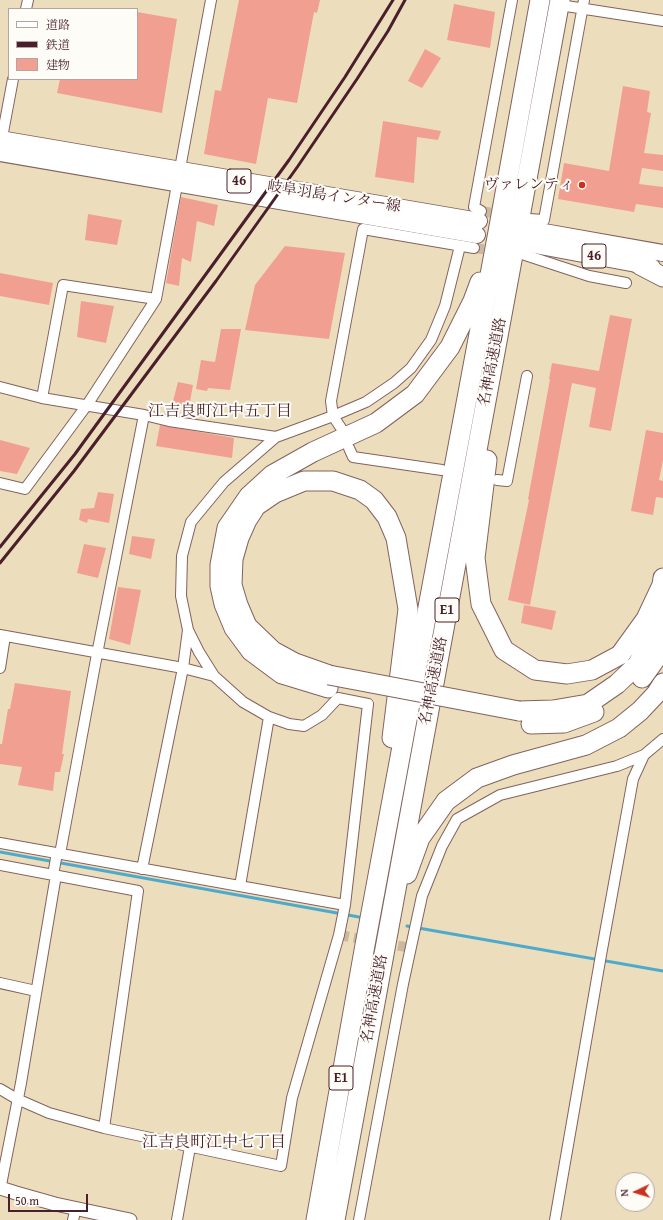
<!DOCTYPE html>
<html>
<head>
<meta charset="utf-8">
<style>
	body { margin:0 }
	#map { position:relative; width:663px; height:1220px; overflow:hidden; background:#ecdebc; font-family:"Gentium Book Plus","Noto Serif JP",serif }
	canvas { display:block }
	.legend { position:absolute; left:8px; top:8px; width:130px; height:72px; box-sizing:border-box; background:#fdfcf7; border:1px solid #b5a4a5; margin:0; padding:5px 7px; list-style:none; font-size:12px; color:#4a1f2b }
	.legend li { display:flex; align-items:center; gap:8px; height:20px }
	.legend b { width:20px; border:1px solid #b5a4a5 }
	.north { position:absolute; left:615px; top:1172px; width:40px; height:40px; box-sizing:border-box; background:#fdfcf7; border:1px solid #b5a4a5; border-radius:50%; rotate:266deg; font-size:11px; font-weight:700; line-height:16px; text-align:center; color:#4a1f2b }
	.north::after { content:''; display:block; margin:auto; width:14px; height:18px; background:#c8321e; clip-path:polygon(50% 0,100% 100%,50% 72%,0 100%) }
	.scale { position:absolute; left:8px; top:1194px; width:80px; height:18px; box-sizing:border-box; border:2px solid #4a1f2b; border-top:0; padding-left:5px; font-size:12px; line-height:14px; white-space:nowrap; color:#4a1f2b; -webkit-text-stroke:3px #fdfcf7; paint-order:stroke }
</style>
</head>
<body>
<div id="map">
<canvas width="663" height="1220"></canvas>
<ul class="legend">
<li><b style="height:5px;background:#fff"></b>道路</li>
<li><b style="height:5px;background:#4a1f2b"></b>鉄道</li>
<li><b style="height:11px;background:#f19f91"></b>建物</li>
</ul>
<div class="north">N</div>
<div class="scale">50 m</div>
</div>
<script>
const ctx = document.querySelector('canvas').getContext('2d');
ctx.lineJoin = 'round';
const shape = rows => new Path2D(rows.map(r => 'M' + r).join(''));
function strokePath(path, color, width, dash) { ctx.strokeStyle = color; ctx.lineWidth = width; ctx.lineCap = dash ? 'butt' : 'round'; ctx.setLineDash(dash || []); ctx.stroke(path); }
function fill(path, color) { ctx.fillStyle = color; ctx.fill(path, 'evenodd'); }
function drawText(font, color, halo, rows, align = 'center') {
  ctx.font = font + ' "Gentium Book Plus","Noto Serif JP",serif'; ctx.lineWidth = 4; ctx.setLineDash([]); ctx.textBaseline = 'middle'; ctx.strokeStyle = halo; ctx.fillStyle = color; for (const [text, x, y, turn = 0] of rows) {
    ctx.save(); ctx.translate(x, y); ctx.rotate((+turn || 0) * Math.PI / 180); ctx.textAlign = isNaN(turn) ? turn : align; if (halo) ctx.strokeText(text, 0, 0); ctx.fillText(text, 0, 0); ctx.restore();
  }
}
const stream = shape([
	[0,852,359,917],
	[407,926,663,971]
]);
const building = shape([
	[239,0,320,0,317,13,314,12,297,103,268,98,256,164,204,154,215,90,221,91],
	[454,4,495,12,490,48,447,40],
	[137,12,177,19,162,113,57,93,60,79,137,79],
	[425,49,441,58,422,88,408,81],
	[623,86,650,91,647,112,651,113,644,153,663,155,663,171,642,168,639,184,663,187,663,208,636,204,634,212,558,199,564,163,609,171],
	[383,121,441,131,438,140,417,137,414,183,375,177],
	[181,197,218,205,214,226,197,221,191,262,182,258,179,286,166,283],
	[88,214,122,220,117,245,85,240],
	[285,246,345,253,329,339,245,330,255,285],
	[0,273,53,283,49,305,0,296],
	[81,301,114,306,106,343,77,337],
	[610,315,632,319,611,431,589,427,596,388,572,383,530,605,508,600,529,500,528,499,550,379,549,379,552,363,599,371],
	[221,329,241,329,230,390,208,388,207,391,196,389,201,360,215,362],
	[178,382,193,385,189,407,172,405],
	[160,425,234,438,232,458,156,446],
	[646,430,663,433,663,460,659,480,663,481,663,498,656,497,653,515,631,511],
	[0,440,30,448,17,474,0,471],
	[98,492,114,494,109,523,88,519,87,523,79,520,81,509,94,508],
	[132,536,155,539,151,559,129,554],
	[84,544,106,548,98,578,77,573],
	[118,587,141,590,130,645,109,639],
	[524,605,556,611,552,630,521,623],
	[15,683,71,691,62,754,64,754,60,772,55,772,53,791,18,785,22,767,0,764,0,744,2,744,8,709,10,709]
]);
const minorTunnel = shape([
	[481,211,505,215],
	[474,248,498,251],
	[339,935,411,948]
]);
const minor = shape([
	[566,6,663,21],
	[26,9,28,0],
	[1,143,13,79],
	[481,211,474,207,512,0],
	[529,219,544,220,584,0],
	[522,254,589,276,626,283],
	[0,387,42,398,144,415,169,421,276,437],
	[42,398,63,285,156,299],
	[343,431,333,416,331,401,363,229,474,248],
	[349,448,353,457,442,470],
	[497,480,507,481,527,376],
	[0,483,25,489,87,405,156,299,211,0],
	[188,630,199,652,214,676],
	[0,635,183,668,214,676,243,702,269,717,289,724,304,726,322,715,338,698,368,704,345,905,339,935,292,1098,281,1166,104,1128,49,1113,17,1099,0,1089],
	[0,668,5,636],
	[0,843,345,905],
	[60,854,97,654,144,415],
	[0,865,138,891,104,1128],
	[142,869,183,668,188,630,181,596,182,556,191,522,224,482,276,437,333,416,366,402,394,383,411,368,431,340,445,306,460,246],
	[53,875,57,853],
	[240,886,269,717],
	[0,983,36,991],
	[0,1190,21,1083,56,875],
	[73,1220,76,1208],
	[177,1220,190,1147],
	[359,1220,403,984,422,896,442,846,457,819,500,795,617,766,644,755,663,739],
	[555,1220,601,955,633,779,644,755]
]);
const tertiary = shape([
	[0,1188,16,1193,55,1204,130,1220]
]);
const primary = shape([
	[0,139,479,221],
	[0,153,477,235],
	[527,229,663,253],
	[524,243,652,267]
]);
const motorway = shape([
	[640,265,663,277],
	[487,460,475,558,481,604,504,650,535,670,567,674,592,670,620,655,646,619,662,585,663,578],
	[329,675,295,663,273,651,247,626,238,605,232,585,233,559,239,538,247,520,256,506,275,493,304,481,333,481,360,490,374,500,387,517,396,538,408,609,392,738],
	[642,678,660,653,663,646],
	[328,688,282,674,251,651,234,628,224,604,220,586,220,565,227,528,249,496,272,475,313,452,376,423,415,394,450,347,473,301,480,282],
	[519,711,553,710,588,704,617,684,637,665,658,629,660,600],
	[531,724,564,723,594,712],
	[407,874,420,838,446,801,477,778,513,765,586,745,619,728,640,711,656,694,663,683],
	[316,1220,365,945,498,232,540,0],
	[335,1220,560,0]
]);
const rail = shape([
	[0,547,75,454,289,160,345,77,393,0],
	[0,563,74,471,216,281,298,166,357,79,388,31,405,0]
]);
const motorwayBridge = shape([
	[329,675,519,711]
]);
const markers = [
	[582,185,4,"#c8321e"]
];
const shields = [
	[239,181,24],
	[594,256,24],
	[447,610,24],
	[341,1078,24]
];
const shieldNames = [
	["46",239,181],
	["46",594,256],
	["E1",447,610],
	["E1",341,1078]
];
const poiNames = [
	["ヴァレンティ",574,185]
];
const streetNames = [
	["岐阜羽島インター線",334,197,9],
	["名神高速道路",493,362,-79],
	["名神高速道路",434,681,-79],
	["名神高速道路",375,999,-80]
];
const neighbourhoodNames = [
	["江吉良町江中五丁目",220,412],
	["江吉良町江中七丁目",214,1143]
];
strokePath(stream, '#4eaacc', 3);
fill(building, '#f19f91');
strokePath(minorTunnel, '#ccb89f', 10, [10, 5]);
strokePath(minor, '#83625e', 12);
strokePath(tertiary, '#83625e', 15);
strokePath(primary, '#83625e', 18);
strokePath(motorway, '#83625e', 21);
strokePath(minor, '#fff', 10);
strokePath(tertiary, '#fff', 13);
strokePath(primary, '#fff', 16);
strokePath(motorway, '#fff', 19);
strokePath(rail, '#4a1f2b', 3);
strokePath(motorwayBridge, '#83625e', 21, []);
strokePath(motorwayBridge, '#fff', 19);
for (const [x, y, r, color] of markers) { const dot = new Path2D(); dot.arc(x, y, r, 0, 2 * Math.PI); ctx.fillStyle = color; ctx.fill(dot); strokePath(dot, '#fdfcf7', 1.5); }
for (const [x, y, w] of shields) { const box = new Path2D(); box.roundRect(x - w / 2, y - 12, w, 24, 3); ctx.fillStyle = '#fdfcf7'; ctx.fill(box); strokePath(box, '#4a1f2b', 1); }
drawText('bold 14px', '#4a1f2b', null, shieldNames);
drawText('15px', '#4a1f2b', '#fdfcf7', poiNames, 'right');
drawText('15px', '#4a1f2b', '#fdfcf7', streetNames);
drawText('16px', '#4a1f2b', '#fdfcf7', neighbourhoodNames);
</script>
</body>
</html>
